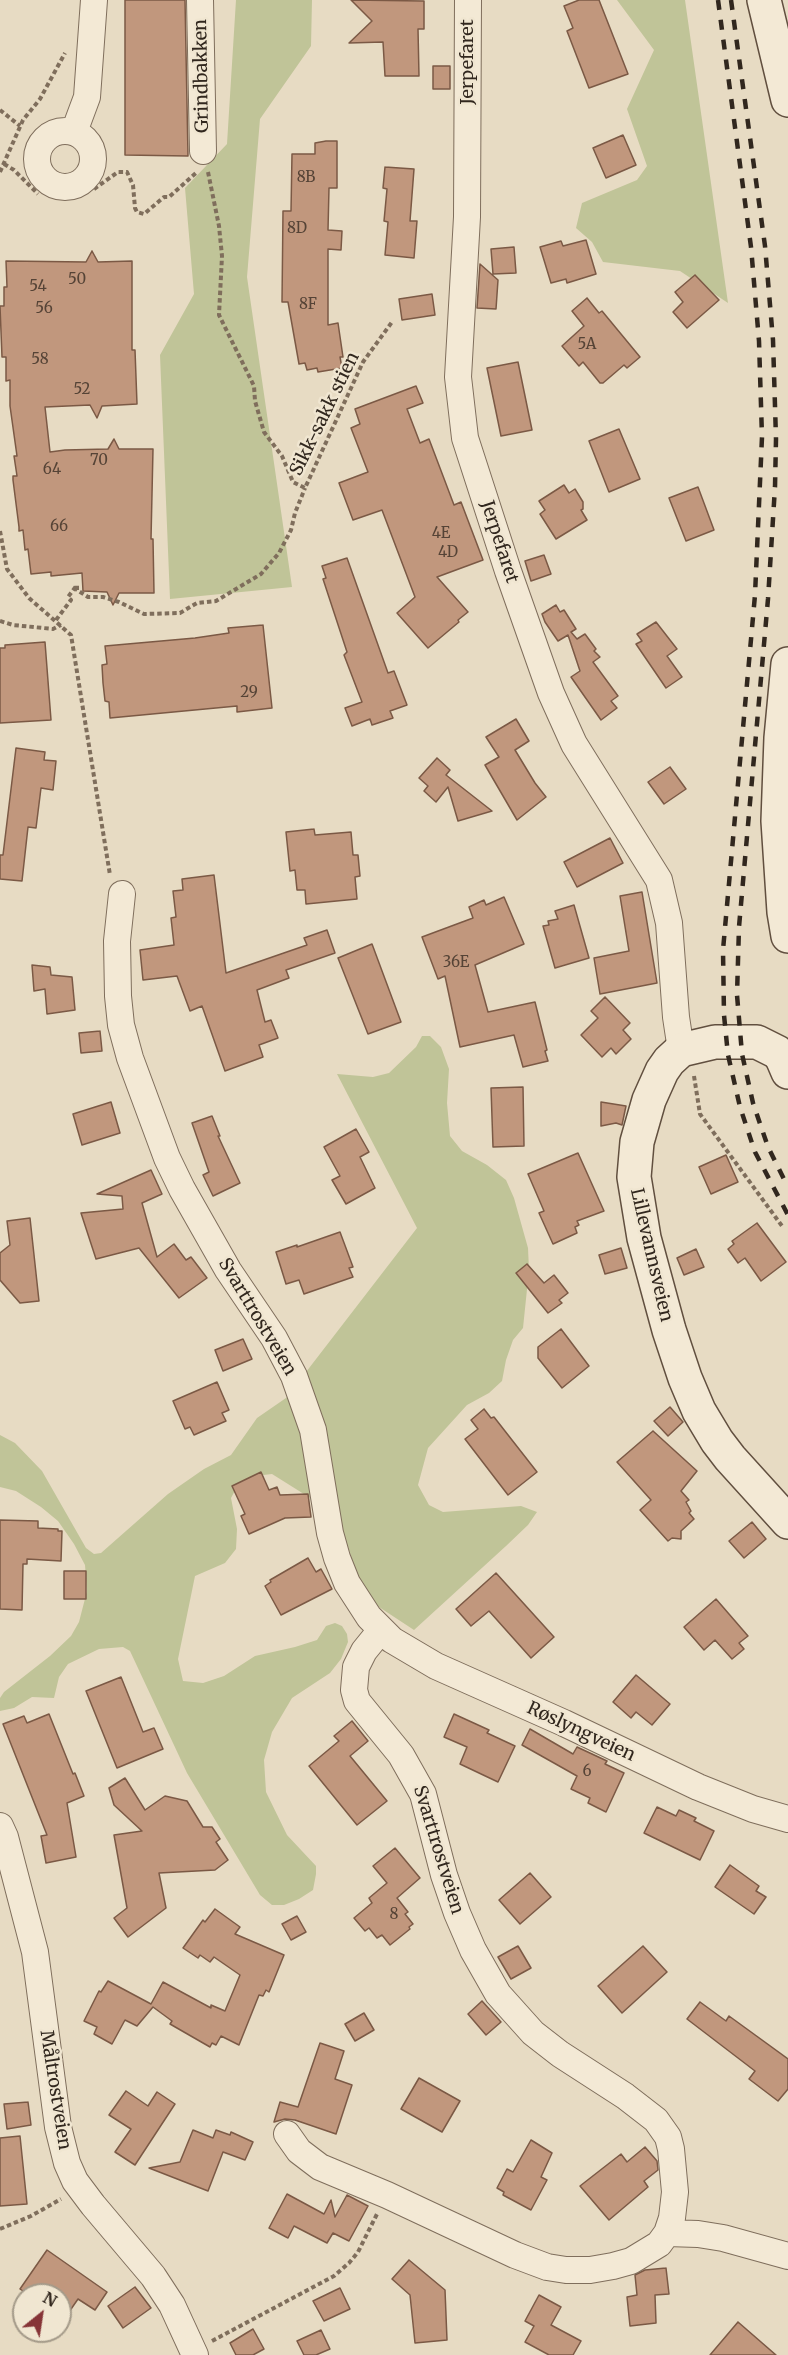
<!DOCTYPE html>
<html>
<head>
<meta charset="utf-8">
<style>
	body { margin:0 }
	#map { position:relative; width:788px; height:2355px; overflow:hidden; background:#e7dbc3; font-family:Merriweather,serif }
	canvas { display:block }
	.north { position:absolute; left:12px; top:2283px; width:60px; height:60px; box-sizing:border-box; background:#f0e6d1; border:2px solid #a49a89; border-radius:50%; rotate:30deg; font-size:16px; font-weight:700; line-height:24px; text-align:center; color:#31271e }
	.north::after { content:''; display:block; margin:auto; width:21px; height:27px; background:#863437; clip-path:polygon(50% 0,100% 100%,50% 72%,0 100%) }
</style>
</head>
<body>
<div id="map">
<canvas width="788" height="2355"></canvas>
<div class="north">N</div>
</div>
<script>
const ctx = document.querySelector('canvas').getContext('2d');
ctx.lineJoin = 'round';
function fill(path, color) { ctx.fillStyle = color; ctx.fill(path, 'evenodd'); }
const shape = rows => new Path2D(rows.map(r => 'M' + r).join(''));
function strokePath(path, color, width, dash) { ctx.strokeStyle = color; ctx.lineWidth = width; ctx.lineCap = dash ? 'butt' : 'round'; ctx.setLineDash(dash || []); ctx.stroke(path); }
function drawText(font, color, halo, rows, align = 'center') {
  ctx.font = font + ' Merriweather,serif'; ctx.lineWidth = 5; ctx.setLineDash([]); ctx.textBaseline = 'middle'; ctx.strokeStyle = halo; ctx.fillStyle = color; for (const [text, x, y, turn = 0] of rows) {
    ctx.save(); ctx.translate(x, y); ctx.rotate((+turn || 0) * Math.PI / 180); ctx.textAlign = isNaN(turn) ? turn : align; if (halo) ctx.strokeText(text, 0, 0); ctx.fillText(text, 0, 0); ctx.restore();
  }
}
const green = shape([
	[236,0,312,0,311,46,260,119,247,277,292,587,170,599,160,355,194,294,185,188,227,144],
	[617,0,685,0,728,303,680,271,603,262,592,242,576,228,582,203,637,180,647,166,627,109,654,50],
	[422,1036,430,1036,441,1047,449,1069,447,1103,450,1136,462,1151,487,1165,506,1180,514,1198,528,1248,529,1270,523,1328,513,1340,506,1360,502,1381,489,1393,467,1405,428,1448,418,1485,429,1505,443,1512,521,1506,537,1512,528,1525,506,1546,414,1630,379,1607,360,1584,348,1547,335,1519,323,1506,272,1474,255,1476,239,1483,231,1498,237,1529,236,1549,225,1563,195,1576,178,1659,183,1681,203,1683,224,1676,255,1656,295,1647,317,1640,326,1626,335,1623,342,1626,347,1634,348,1642,341,1659,330,1673,292,1698,272,1732,264,1760,266,1792,287,1835,316,1866,316,1874,313,1890,299,1899,284,1905,272,1905,260,1895,187,1773,130,1651,123,1647,99,1649,68,1664,59,1677,54,1698,32,1697,14,1708,0,1711,0,1698,4,1692,50,1656,71,1636,79,1622,87,1591,85,1565,74,1544,58,1521,41,1507,16,1491,0,1487,0,1435,15,1443,42,1471,86,1548,94,1554,101,1553,168,1494,204,1469,231,1455,257,1418,286,1398,417,1228,337,1074,373,1077,389,1073,416,1047]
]);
const building = shape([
	[125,0,185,0,188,156,125,155,125,0],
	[351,0,424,1,424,29,418,29,419,76,385,76,383,42,349,43,372,21,351,0],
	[579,0,599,0,628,74,589,88,567,31,573,28,564,6,579,0],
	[433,66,450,66,450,89,433,89,433,66],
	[623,135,636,165,606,178,593,148,623,135],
	[326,141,337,141,337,188,329,188,328,230,342,231,341,250,328,249,328,325,338,323,343,357,340,357,342,368,318,372,317,368,307,370,305,363,299,364,288,302,282,302,283,211,291,211,292,154,315,154,315,143,326,141],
	[385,167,414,169,410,221,417,221,414,258,385,255,388,222,384,221,387,189,383,188,385,167],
	[586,240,596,274,567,283,566,279,551,283,540,247,561,241,563,246,586,240],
	[514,247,516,273,493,274,491,249,514,247],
	[92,251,98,262,132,261,132,350,135,350,137,404,102,406,97,418,90,405,45,407,50,452,65,450,108,449,114,439,119,449,153,449,151,539,153,539,154,593,119,593,113,605,107,592,83,591,82,573,51,576,51,572,31,574,28,549,25,550,23,530,19,531,19,527,13,480,13,476,17,476,14,456,17,456,10,406,10,380,6,381,6,357,2,357,0,306,4,306,4,287,7,287,6,261,86,262,92,251],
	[480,264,498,280,496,309,477,308,480,264],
	[695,275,719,300,687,328,673,312,683,302,675,292,695,275],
	[432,294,435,315,402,320,399,299,432,294],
	[587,298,599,313,602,311,640,357,627,368,624,365,603,383,600,383,583,362,579,366,562,346,584,326,572,311,587,298],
	[518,362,532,430,501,436,487,368,518,362],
	[416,386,423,403,407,409,420,443,429,439,454,505,461,502,483,560,437,577,468,612,458,620,459,622,428,648,397,613,415,597,382,510,353,520,339,483,368,472,351,428,360,424,355,409,416,386],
	[619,429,640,479,609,492,589,441,619,429],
	[564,485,569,493,575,489,583,502,583,509,581,510,587,520,556,539,540,514,545,510,539,501,564,485],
	[698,487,714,530,686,541,669,498,698,487],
	[544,555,551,574,531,581,525,561,544,555],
	[347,558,388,673,394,671,407,705,390,711,393,718,372,725,370,719,352,726,345,708,362,702,344,655,347,652,323,579,326,578,322,566,347,558],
	[556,605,560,612,564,610,576,629,571,632,577,639,585,634,596,649,594,651,600,657,593,662,618,696,611,701,617,708,601,720,571,677,580,671,568,635,558,641,545,622,542,614,556,605],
	[656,622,677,649,667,656,682,677,666,688,636,644,642,641,637,634,656,622],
	[263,625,272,708,237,712,237,706,110,718,109,702,105,701,103,683,102,665,107,664,105,646,195,638,229,633,228,628,263,625],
	[45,642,51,720,0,723,0,648,5,648,5,645,45,642],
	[516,719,529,741,515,750,535,783,546,797,517,820,485,765,499,757,486,737,516,719],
	[16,748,45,752,44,760,56,761,53,790,41,788,36,828,28,827,22,881,0,879,0,855,3,855,16,748],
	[437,758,450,770,446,775,492,811,458,821,448,787,436,802,424,791,428,786,419,778,437,758],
	[670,767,686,789,664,804,648,782,670,767],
	[314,829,315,835,351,832,353,855,358,855,360,876,355,877,357,899,306,904,305,890,297,890,295,870,290,871,286,832,314,829],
	[610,838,623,863,577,887,564,862,610,838],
	[214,875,226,973,307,945,304,938,327,930,335,953,286,970,289,978,257,990,265,1022,271,1020,278,1038,259,1045,263,1057,225,1071,202,1006,190,1011,177,976,143,980,140,950,174,945,171,918,176,917,173,891,183,890,182,879,214,875],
	[642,892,657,983,600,994,594,958,629,951,620,896,642,892],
	[504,897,524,944,475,965,488,1012,535,1002,547,1050,545,1051,548,1061,523,1067,514,1035,460,1047,445,976,438,979,422,937,473,918,469,907,484,900,486,905,504,897],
	[574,905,589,958,555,968,543,926,549,925,548,921,558,919,555,911,574,905],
	[372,944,401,1022,368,1034,338,958,372,944],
	[32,965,50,967,51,975,72,977,75,1010,47,1014,45,989,34,991,32,965],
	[605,997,630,1023,623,1030,631,1039,616,1054,611,1048,602,1057,581,1035,598,1018,591,1011,605,997],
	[100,1031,102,1051,81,1053,79,1033,100,1031],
	[523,1087,524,1146,493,1147,491,1088,523,1087],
	[111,1102,120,1133,82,1145,73,1114,111,1102],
	[601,1102,626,1106,622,1125,616,1123,601,1126,601,1102],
	[212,1116,220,1136,218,1136,240,1183,213,1196,203,1175,209,1172,192,1123,212,1116],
	[356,1129,369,1152,360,1157,375,1188,346,1204,332,1180,340,1176,324,1147,356,1129],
	[578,1153,604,1211,577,1221,579,1225,575,1227,577,1233,553,1244,539,1213,544,1211,528,1174,578,1153],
	[726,1155,738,1182,711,1194,699,1167,726,1155],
	[151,1170,162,1194,142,1203,157,1257,174,1244,186,1260,191,1257,207,1278,179,1298,139,1248,96,1259,81,1213,123,1209,122,1196,97,1194,151,1170],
	[30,1218,39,1301,20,1303,0,1280,0,1253,10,1245,7,1221,30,1218],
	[757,1223,786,1262,761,1281,745,1258,738,1263,728,1249,734,1244,732,1241,757,1223],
	[340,1232,353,1267,349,1268,353,1277,304,1294,299,1280,286,1284,276,1252,297,1245,297,1247,340,1232],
	[621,1248,627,1268,605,1274,599,1255,621,1248],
	[696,1249,704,1267,684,1275,677,1258,696,1249],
	[527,1264,544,1283,554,1275,568,1293,559,1300,562,1303,548,1313,516,1273,527,1264],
	[561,1329,589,1366,562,1388,538,1358,538,1347,561,1329],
	[243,1339,252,1359,223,1371,215,1350,243,1339],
	[217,1382,229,1410,222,1413,226,1421,194,1435,190,1427,185,1429,173,1401,217,1382],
	[670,1407,683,1422,668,1436,654,1421,670,1407],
	[484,1409,491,1418,494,1417,537,1472,508,1495,465,1439,478,1429,471,1420,484,1409],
	[653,1431,697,1471,681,1491,689,1500,686,1502,691,1511,689,1513,694,1519,681,1531,681,1539,672,1538,668,1541,640,1510,651,1500,617,1462,653,1431],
	[261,1472,269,1490,277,1487,280,1495,308,1494,311,1517,285,1518,249,1534,241,1516,245,1514,232,1486,261,1472],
	[0,1520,38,1521,38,1528,58,1529,58,1531,62,1531,61,1561,27,1559,27,1564,23,1564,22,1610,0,1609,0,1520],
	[752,1522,766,1539,744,1558,729,1541,752,1522],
	[308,1558,316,1572,321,1569,332,1589,281,1615,265,1586,271,1582,270,1580,308,1558],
	[64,1571,86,1571,86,1599,64,1599,64,1571],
	[496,1573,554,1637,531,1658,489,1611,471,1626,456,1609,496,1573],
	[716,1599,748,1636,739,1643,744,1649,732,1659,715,1640,704,1650,684,1627,716,1599],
	[636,1675,670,1704,652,1725,636,1712,631,1718,613,1702,636,1675],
	[121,1677,143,1732,154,1728,163,1749,117,1768,86,1691,121,1677],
	[49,1714,73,1774,75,1773,84,1796,67,1803,76,1857,46,1863,41,1836,47,1835,3,1724,24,1716,27,1723,49,1714],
	[454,1714,489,1730,487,1733,515,1746,498,1782,460,1764,467,1747,444,1737,454,1714],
	[352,1721,368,1741,350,1756,387,1801,357,1825,309,1766,339,1741,334,1736,352,1721],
	[530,1729,573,1754,577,1747,607,1761,605,1764,624,1773,606,1812,588,1803,590,1798,571,1789,577,1776,522,1745,530,1729],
	[125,1778,145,1810,165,1796,187,1801,203,1827,212,1827,220,1839,216,1842,228,1860,215,1870,159,1873,166,1908,128,1937,114,1918,127,1908,114,1835,142,1831,114,1805,109,1788,125,1778],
	[657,1807,676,1816,679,1810,696,1818,694,1821,714,1831,700,1860,644,1833,657,1807],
	[395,1848,420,1878,397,1898,408,1912,405,1914,413,1924,409,1927,410,1929,390,1945,382,1935,377,1938,369,1928,365,1931,354,1918,372,1903,369,1898,387,1883,373,1866,395,1848],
	[730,1865,759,1886,756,1891,766,1897,754,1914,715,1887,730,1865],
	[530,1873,551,1897,520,1924,499,1900,530,1873],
	[215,1909,240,1927,235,1934,284,1955,269,1992,266,1990,263,1996,259,1995,239,2045,221,2036,216,2045,212,2043,210,2047,170,2024,172,2021,153,2007,137,2026,125,2020,112,2044,94,2034,97,2027,84,2021,99,1991,101,1992,108,1981,151,2004,163,1982,211,2008,211,2005,225,2011,240,1975,214,1957,210,1962,200,1955,198,1958,183,1948,203,1920,205,1922,215,1909],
	[297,1916,306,1932,291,1940,282,1924,297,1916],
	[518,1946,531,1968,511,1979,498,1957,518,1946],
	[643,1946,667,1972,622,2013,598,1986,643,1946],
	[482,2001,501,2022,486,2035,468,2014,482,2001],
	[700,2002,726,2021,729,2016,788,2059,788,2089,778,2101,749,2079,755,2071,687,2019,700,2002],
	[364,2013,374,2030,355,2041,345,2024,364,2013],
	[320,2043,344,2051,335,2079,352,2085,336,2134,295,2120,285,2119,274,2122,280,2102,298,2107,320,2043],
	[419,2078,460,2101,442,2132,401,2109,419,2078],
	[126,2091,148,2106,157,2092,175,2104,135,2165,115,2152,131,2129,109,2115,126,2091],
	[28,2102,31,2125,7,2129,4,2104,28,2102],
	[193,2130,213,2138,216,2130,230,2135,231,2132,253,2142,245,2160,223,2152,208,2191,149,2168,180,2162,193,2130],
	[20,2136,27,2204,0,2206,0,2138,20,2136],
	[531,2140,552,2153,541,2177,547,2180,531,2210,503,2195,504,2192,497,2188,507,2169,513,2172,531,2140],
	[645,2147,657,2161,658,2170,644,2181,648,2187,609,2220,580,2186,621,2154,627,2162,645,2147],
	[287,2194,324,2214,331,2200,335,2217,347,2195,368,2206,349,2241,333,2233,327,2243,294,2226,288,2238,269,2228,287,2194],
	[47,2250,107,2292,95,2310,78,2299,60,2325,60,2295,29,2295,20,2289,47,2250],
	[409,2260,445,2290,447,2340,415,2343,410,2295,392,2279,409,2260],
	[666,2268,669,2294,655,2295,656,2323,630,2326,627,2297,637,2295,635,2275,645,2270,666,2268],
	[135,2287,151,2308,123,2328,108,2306,135,2287],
	[340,2288,350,2309,324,2321,313,2301,340,2288],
	[539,2295,561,2307,551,2325,581,2341,573,2355,549,2355,525,2342,534,2326,525,2321,539,2295],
	[738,2322,776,2355,710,2355,738,2322],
	[253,2329,264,2349,253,2355,236,2355,230,2343,253,2329],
	[321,2330,330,2349,316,2355,304,2355,297,2341,321,2330]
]);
const path = shape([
	[0,110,20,126],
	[4,164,14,170,38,194],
	[0,172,23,120,40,99,65,53],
	[208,172,219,226,222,256,219,315,254,386,255,401,264,432,282,456,293,482,305,488,363,362,392,322],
	[94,189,118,172,127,172,133,185,135,208,137,212,144,214,164,197,169,197,197,172],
	[0,531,7,569,29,598,71,635,110,875],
	[56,620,71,600,68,597,77,585,77,590,88,597,103,597,119,602,144,614,180,613,197,603,216,601,261,574,279,553,291,530,295,513,305,488],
	[0,621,13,625,53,629,61,625],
	[694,1076,700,1114,782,1226],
	[0,2229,31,2216,61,2199],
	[212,2341,334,2276,349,2263,358,2252,377,2214]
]);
const street = shape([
	[200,0,203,151],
	[468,0,467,217,458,377,465,438,508,571,551,693,574,744,659,880,669,923,676,1017,681,1050],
	'37 159a28 28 0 1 1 56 0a28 28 0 1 1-56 0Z',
	[74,132,87,97,94,0],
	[122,894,117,941,118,996,121,1025,130,1058,167,1158,182,1189,228,1270,274,1338,294,1376,313,1430,330,1533,337,1558,347,1583,369,1617,392,1640,436,1666,564,1723,698,1787,753,1809,788,1819],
	[0,1826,5,1837,35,1952,58,2127,67,2163,75,2181,93,2205,153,2276,172,2305,195,2355],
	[287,2134,299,2151,320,2167,387,2195,515,2255,547,2267,566,2270,590,2270,613,2266,631,2261,659,2244,667,2233,672,2218,675,2192,671,2149,668,2137,656,2120,625,2096,560,2054,533,2033,498,1994,473,1950,457,1913,444,1875,423,1794,401,1755,357,1701,354,1690,356,1667,364,1651,381,1630],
	[667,2233,698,2234,723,2238,788,2256]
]);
const secondary = shape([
	[764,0,788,100],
	[788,664,781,738,778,821,784,912,788,936],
	[788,1072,782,1058,777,1052,757,1042,715,1042,681,1050,669,1061,662,1071,649,1100,637,1142,634,1177,644,1238,669,1330,685,1378,699,1411,717,1441,730,1458,788,1522]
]);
const rail = shape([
	[718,0,751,247,759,341,762,437,755,595,723,950,724,1015,728,1055,740,1107,755,1152,788,1215],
	[731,0,765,246,773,340,776,439,775,487,768,599,739,927,737,995,742,1054,753,1103,768,1147,788,1187]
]);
const numberNames = [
	["8B",306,178],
	["8D",297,229],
	["50",77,280],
	["54",38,287],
	["8F",308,305],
	["56",44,309],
	["5A",587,345],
	["58",40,360],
	["52",82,390],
	["70",99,461],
	["64",52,470],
	["66",59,527],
	["4E",441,534],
	["4D",448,553],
	["29",249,693],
	["36E",456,963],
	["6",587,1772],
	["8",394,1915]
];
const streetNames = [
	["Jerpefaret",468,62,-90],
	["Grindbakken",202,76,-91],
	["Sikk-sakk stien",325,414,-64],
	["Jerpefaret",499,542,72],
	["Lillevannsveien",651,1255,77],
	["Svarttrostveien",257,1317,59],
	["Røslyngveien",581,1732,25],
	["Svarttrostveien",438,1850,73],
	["Måltrostveien",55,2090,81]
];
fill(green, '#c0c498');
fill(building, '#c1977d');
strokePath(building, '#7b5945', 1.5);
strokePath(street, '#7f6e5c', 28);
strokePath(secondary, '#614f3f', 36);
strokePath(path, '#7f6e5c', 4, [4.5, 3]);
strokePath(street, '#f3e9d5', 26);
strokePath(secondary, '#f3e9d5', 33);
strokePath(rail, '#31271e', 4.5, [10, 10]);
drawText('15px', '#554336', null, numberNames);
drawText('18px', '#31271e', '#f0e6d1', streetNames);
</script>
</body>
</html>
